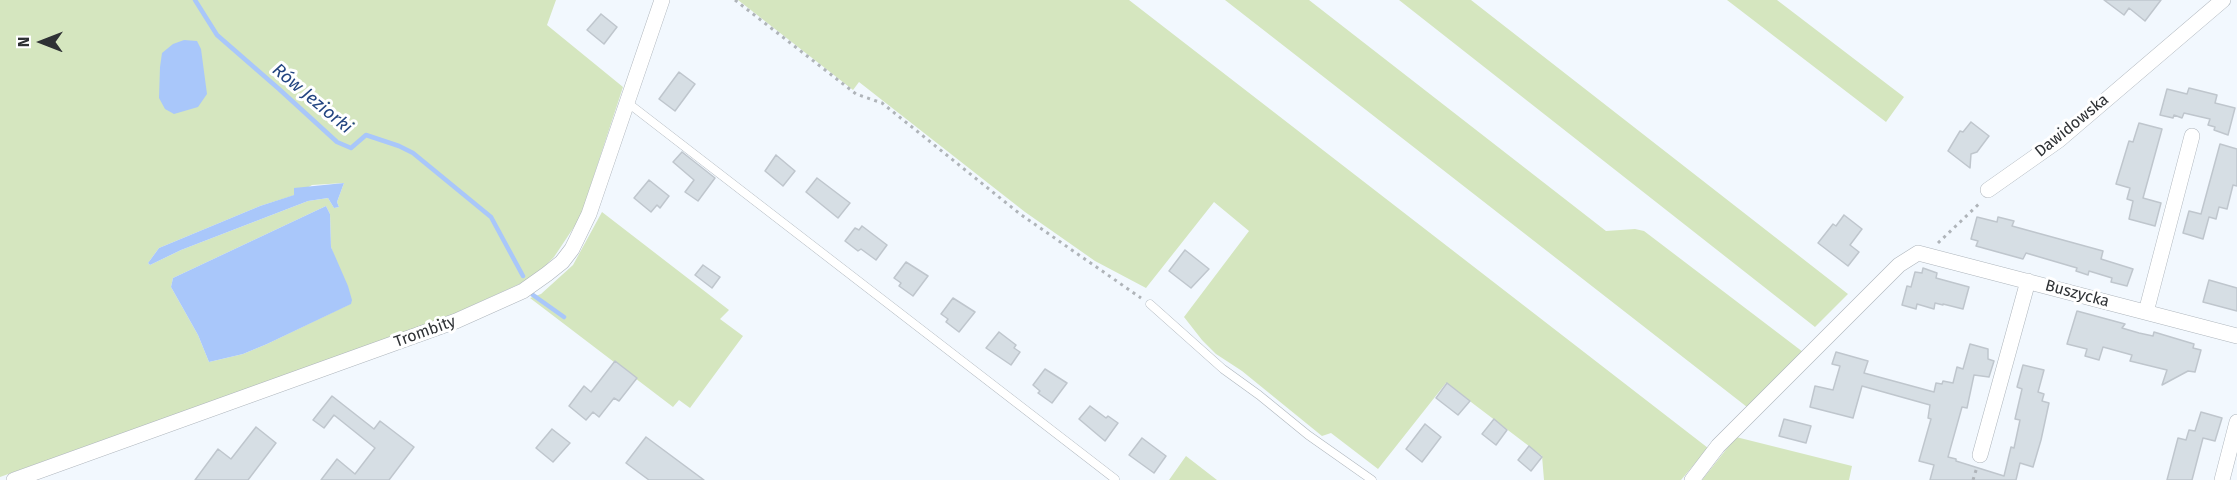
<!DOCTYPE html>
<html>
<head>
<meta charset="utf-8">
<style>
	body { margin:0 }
	#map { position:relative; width:2237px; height:480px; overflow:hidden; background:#f2f8fe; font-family:"Fira Sans",sans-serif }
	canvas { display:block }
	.north { position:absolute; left:12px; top:12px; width:60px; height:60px; -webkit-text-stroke:4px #fff; paint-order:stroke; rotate:270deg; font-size:16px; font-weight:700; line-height:24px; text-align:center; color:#2e3134 }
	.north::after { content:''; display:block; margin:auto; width:21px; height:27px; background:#2e3134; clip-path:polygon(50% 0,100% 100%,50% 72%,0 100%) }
</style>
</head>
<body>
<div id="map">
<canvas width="2237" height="480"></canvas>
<div class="north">N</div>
</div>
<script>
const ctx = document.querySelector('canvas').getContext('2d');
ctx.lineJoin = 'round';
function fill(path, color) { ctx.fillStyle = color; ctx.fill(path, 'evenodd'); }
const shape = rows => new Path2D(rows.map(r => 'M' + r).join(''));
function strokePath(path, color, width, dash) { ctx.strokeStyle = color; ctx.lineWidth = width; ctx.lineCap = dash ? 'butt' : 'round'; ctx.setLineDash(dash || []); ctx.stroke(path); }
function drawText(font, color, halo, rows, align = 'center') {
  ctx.font = font + ' "Fira Sans",sans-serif'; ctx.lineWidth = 6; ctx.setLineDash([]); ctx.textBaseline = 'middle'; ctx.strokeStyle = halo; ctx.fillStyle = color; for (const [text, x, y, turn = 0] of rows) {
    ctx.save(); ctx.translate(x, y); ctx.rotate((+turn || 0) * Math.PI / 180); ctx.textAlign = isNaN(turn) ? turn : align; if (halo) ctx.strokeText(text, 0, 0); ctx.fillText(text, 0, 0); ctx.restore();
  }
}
const green = shape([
	[0,0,556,0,547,25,623,87,580,218,554,257,539,272,526,281,447,317,0,477],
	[344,183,337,202,339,207,334,208,328,198,308,201,181,250,150,265,148,263,159,248,260,206,295,195,312,185],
	[326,206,330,214,331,247,350,304,267,344,243,354,209,362,198,335,171,287,173,278],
	[738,0,1129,0,1708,448,1681,480,1544,480,1542,456,1446,383,1378,469,1331,433,1322,436,1242,371,1216,354,1202,340,1184,317,1249,231,1214,202,1146,288,1095,261,1025,212,859,82,853,90],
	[1225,0,1309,0,1606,231,1635,229,1644,231,1803,352,1747,407],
	[1399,0,1471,0,1848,294,1815,327],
	[1727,0,1777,0,1904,97,1886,122],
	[602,212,729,310,720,319,743,336,690,408,679,400,673,407,530,298,541,294,573,265],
	[1736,437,1852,466,1849,480,1702,480],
	[1186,456,1217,480,1169,480]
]);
const water = shape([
	[184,40,197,41,201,49,207,94,198,107,174,114,165,109,159,98,160,67,162,53,173,44],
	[344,183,337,202,339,207,334,208,328,198,308,201,181,250,150,265,148,263,159,248,260,206,294,195,294,188],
	[326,206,330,214,331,247,348,286,352,300,351,304,267,344,243,354,209,362,198,335,171,287,173,278]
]);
const stream = shape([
	[195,0,217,35,279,89,337,142,351,148,366,135,399,146,413,153,491,217,523,276],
	[533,295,564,317]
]);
const building = shape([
	[2104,0,2161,0,2145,21,2129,8,2124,15,2104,0],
	[601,14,617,27,604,44,587,30,601,14],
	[679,72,695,84,675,111,659,99,679,72],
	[2189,88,2217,95,2215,103,2235,108,2228,135,2214,130,2215,127,2208,125,2210,119,2184,113,2182,118,2174,115,2173,118,2160,115,2167,89,2187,94,2189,88],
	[1971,122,1989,136,1977,152,1971,154,1970,168,1948,151,1960,131,1963,132,1971,122],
	[2139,123,2162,129,2143,198,2161,203,2155,226,2129,219,2133,201,2127,199,2130,188,2116,184,2129,141,2133,142,2139,123],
	[2220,144,2237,149,2237,186,2233,185,2227,209,2219,207,2216,219,2209,217,2203,239,2183,233,2189,211,2201,214,2220,144],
	[682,152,715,178,698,201,685,192,694,180,673,162,682,152],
	[776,155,795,171,783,186,765,171,776,155],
	[817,178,850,203,838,218,806,192,817,178],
	[649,180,669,196,660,208,657,205,651,212,634,198,649,180],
	[1844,215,1862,229,1850,245,1859,252,1848,266,1818,243,1833,224,1836,226,1844,215],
	[1977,217,1997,222,1998,217,2014,221,2012,226,2103,251,2101,259,2133,269,2127,286,2111,282,2112,278,2089,271,2088,275,2076,271,2077,268,2026,253,2023,259,1976,246,1978,241,1971,239,1977,217],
	[862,226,887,245,876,260,861,249,858,251,845,241,855,228,859,230,862,226],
	[1185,250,1209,269,1191,288,1169,271,1185,250],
	[906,262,928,276,913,296,899,286,901,283,894,278,906,262],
	[703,265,720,277,712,288,695,275,703,265],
	[1923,268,1937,273,1936,278,1969,287,1963,309,1943,304,1943,305,1935,303,1934,309,1917,304,1916,309,1902,305,1907,286,1911,287,1915,272,1922,273,1923,268],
	[2209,280,2237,288,2237,311,2203,302,2209,280],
	[953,298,975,312,959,332,946,322,948,319,941,314,953,298],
	[2077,311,2125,324,2122,328,2139,333,2153,336,2154,332,2194,344,2193,348,2201,350,2195,372,2188,371,2162,385,2167,370,2130,361,2132,355,2103,347,2099,360,2085,356,2087,349,2067,344,2077,311],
	[999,332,1016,345,1014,348,1020,352,1011,365,986,348,999,332],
	[1970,344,1988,349,1988,359,1994,361,1989,377,1974,375,1967,408,1962,407,1948,457,1956,459,1956,461,2004,476,2011,447,2014,448,2020,420,2015,419,2022,389,2017,387,2023,365,2044,370,2038,392,2044,394,2042,401,2049,403,2041,440,2033,467,2020,463,2016,480,1930,480,1934,465,1919,461,1931,419,1928,418,1930,405,1862,386,1853,418,1810,407,1815,386,1833,390,1840,366,1832,364,1836,352,1868,361,1864,373,1934,392,1936,383,1942,384,1943,381,1953,383,1957,367,1963,369,1970,344],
	[615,361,637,378,619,401,614,398,599,417,593,412,586,420,569,406,584,386,591,392,615,361],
	[1045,369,1067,383,1052,403,1038,393,1040,391,1033,385,1045,369],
	[1447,383,1470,401,1458,415,1436,398,1447,383],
	[332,396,374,429,380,421,414,447,389,480,321,480,337,459,355,474,375,448,334,415,324,428,313,420,332,396],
	[1090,406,1106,418,1108,416,1118,423,1105,441,1079,419,1090,406],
	[2201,412,2222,418,2215,441,2203,438,2192,480,2167,480,2178,438,2186,440,2189,430,2195,431,2201,412],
	[1494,419,1507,430,1496,445,1482,434,1494,419],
	[1784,419,1811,426,1806,443,1779,436,1784,419],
	[1425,424,1441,437,1422,462,1406,449,1425,424],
	[256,427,276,443,248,480,195,480,218,449,231,459,256,427],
	[552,429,570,443,553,462,536,448,552,429],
	[646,437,704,480,649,480,626,463,646,437],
	[1142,438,1166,456,1154,473,1129,455,1142,438],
	[1529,446,1542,457,1531,471,1518,460,1529,446]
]);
const path = shape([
	[735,0,856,94,882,103,1020,214,1141,298],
	[1938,243,1981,202],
	[1973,480,1977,467]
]);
const lane = shape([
	[628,103,1115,479],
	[1150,304,1223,369,1259,395,1308,435,1372,480]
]);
const street = shape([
	[1988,190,2059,140,2223,0],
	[2146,312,2192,136],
	[1980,455,2028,281],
	[14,480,456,321,523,291,547,274,562,262,572,249,589,214,662,0],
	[1692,480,1718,446,1899,265,1918,253,2237,336],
	[2222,480,2237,422]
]);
const streetNames = [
	["Dawidowska",2072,126,-39],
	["Buszycka",2077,294,15],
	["Trombity",425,332,-20]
];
const waterNames = [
	["Rów Jeziorki",312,99,40]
];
fill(green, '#d5e6bf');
fill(water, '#a9c7fa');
strokePath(stream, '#a9c7fa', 4.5);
fill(building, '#d6dee4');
strokePath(building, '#bfc6cd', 1.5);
strokePath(lane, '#aeb5bc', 9);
strokePath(street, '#aeb5bc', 16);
strokePath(path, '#afb4b9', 3, [3, 4.5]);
strokePath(lane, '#fff', 8);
strokePath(street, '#fff', 15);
drawText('16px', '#2e3134', '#fff', streetNames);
drawText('italic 18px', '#234581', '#fff', waterNames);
</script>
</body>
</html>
